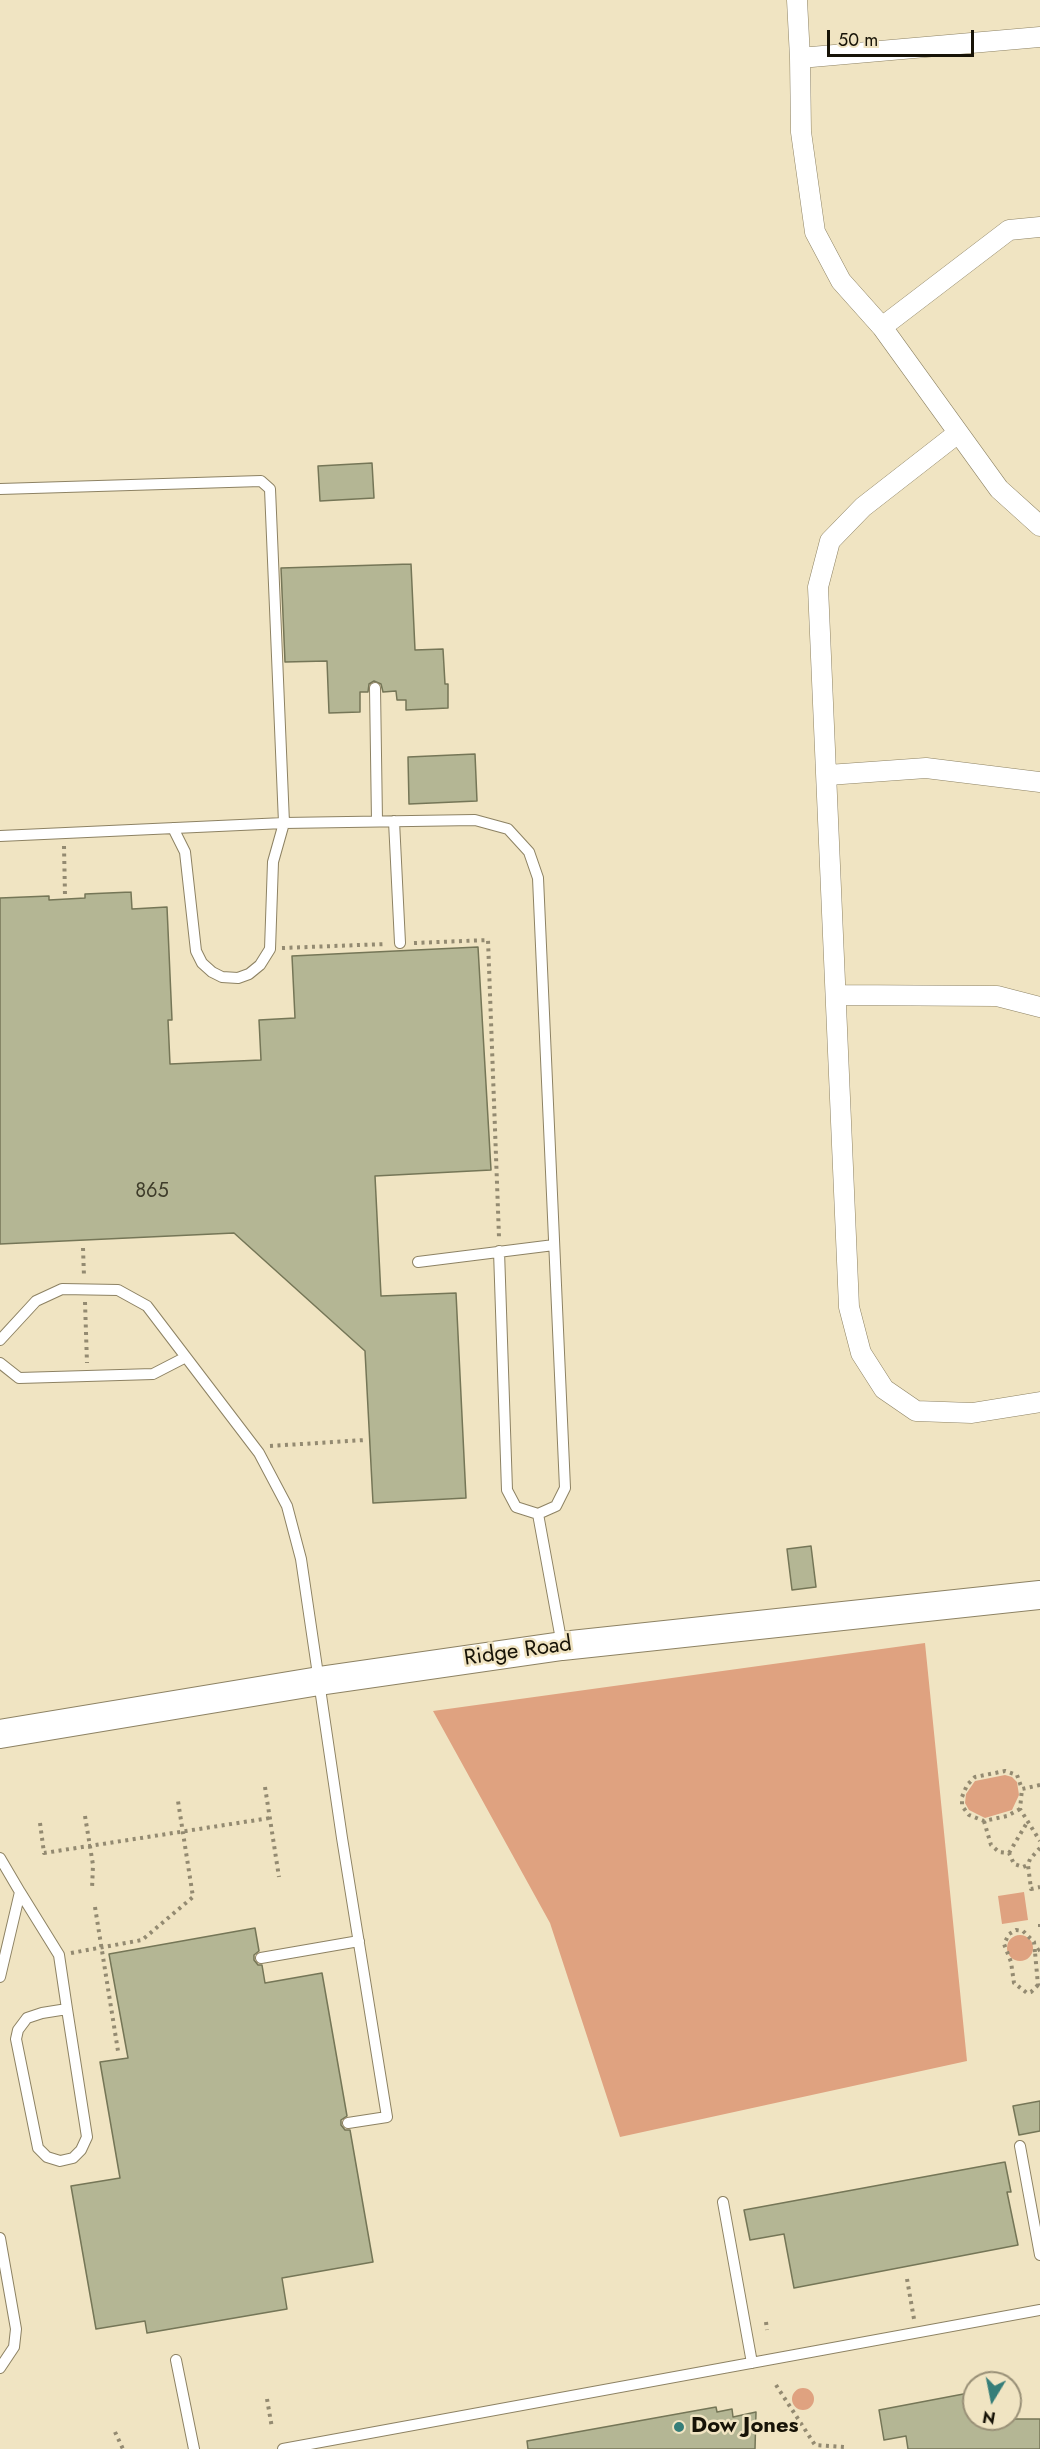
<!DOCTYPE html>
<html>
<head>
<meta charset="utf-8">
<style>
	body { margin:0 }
	#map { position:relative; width:1040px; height:2449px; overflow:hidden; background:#f0e4c2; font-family:Jost,sans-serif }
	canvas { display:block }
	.north { position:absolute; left:962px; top:2371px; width:60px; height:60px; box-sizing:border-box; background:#f0e4c2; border:2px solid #999077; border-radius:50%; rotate:190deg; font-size:16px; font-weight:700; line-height:24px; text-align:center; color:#171307 }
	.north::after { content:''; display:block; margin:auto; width:21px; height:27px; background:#367e79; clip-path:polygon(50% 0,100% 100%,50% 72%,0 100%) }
	.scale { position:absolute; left:827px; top:30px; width:147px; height:27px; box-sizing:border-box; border:3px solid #171307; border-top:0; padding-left:8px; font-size:18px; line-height:21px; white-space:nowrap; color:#171307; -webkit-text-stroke:4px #f0e4c2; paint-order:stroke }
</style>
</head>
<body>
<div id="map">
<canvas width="1040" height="2449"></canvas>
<div class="north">N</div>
<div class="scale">50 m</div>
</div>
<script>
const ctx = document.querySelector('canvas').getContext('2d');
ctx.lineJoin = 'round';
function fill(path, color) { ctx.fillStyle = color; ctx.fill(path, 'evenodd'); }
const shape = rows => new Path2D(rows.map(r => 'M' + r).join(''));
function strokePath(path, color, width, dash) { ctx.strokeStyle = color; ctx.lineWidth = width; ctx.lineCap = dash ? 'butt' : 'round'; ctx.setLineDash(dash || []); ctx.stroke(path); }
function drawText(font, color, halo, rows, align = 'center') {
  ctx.font = font + ' Jost,sans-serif'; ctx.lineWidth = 5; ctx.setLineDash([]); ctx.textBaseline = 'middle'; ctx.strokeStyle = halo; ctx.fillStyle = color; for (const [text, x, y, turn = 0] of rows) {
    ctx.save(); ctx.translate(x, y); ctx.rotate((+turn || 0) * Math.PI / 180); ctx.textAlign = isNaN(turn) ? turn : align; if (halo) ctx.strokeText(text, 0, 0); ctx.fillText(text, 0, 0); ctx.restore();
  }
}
const green = shape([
	[925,1643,967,2061,620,2137,550,1923,433,1711],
	[1005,1775,1012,1777,1017,1782,1019,1795,1012,1810,985,1818,969,1810,965,1803,966,1794,975,1781],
	[1024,1892,1028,1920,1002,1924,998,1896],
	'1007 1948a13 13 0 1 1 26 0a13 13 0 1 1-26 0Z',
	'792 2399a11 11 0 1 1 22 0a11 11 0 1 1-22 0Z'
]);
const building = shape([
	[372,463,374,498,320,501,318,466,372,463],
	[411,564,415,650,443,649,445,684,448,684,448,708,406,710,406,700,397,700,396,691,383,692,381,684,374,681,369,684,368,692,360,692,360,712,329,713,327,661,285,662,281,568,411,564],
	[475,754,477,801,409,804,408,757,475,754],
	[131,892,132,909,167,907,172,1020,168,1020,170,1064,261,1060,259,1020,295,1018,292,956,478,947,491,1170,375,1176,381,1296,456,1293,466,1498,373,1503,365,1351,234,1233,0,1244,0,898,49,896,49,900,85,898,85,894,131,892],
	[811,1546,816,1587,792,1590,787,1549,811,1546],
	[255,1928,259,1951,254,1955,254,1960,258,1965,262,1965,265,1983,322,1973,347,2116,341,2120,341,2125,345,2130,350,2130,373,2262,282,2278,287,2309,147,2333,145,2321,96,2329,71,2186,120,2178,100,2062,128,2058,109,1954,255,1928],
	[1040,2101,1040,2131,1019,2135,1013,2106,1040,2101],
	[1005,2162,1011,2192,1007,2192,1018,2245,794,2288,784,2234,750,2240,744,2210,1005,2162],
	[974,2392,974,2419,1040,2419,1040,2449,908,2449,906,2436,884,2440,879,2410,974,2392],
	[716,2407,717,2412,732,2409,733,2417,756,2412,755,2449,528,2449,527,2441,716,2407]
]);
const path = shape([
	[64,846,65,895],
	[414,943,488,940,499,1237],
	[282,948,386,944],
	[83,1248,84,1276],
	[85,1302,87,1363],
	[270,1446,365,1440],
	[1040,1785,1022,1789,1020,1809,1040,1841],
	[265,1787,279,1877],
	[1020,1809,1007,1816,984,1821,969,1815,962,1806,962,1797,967,1785,975,1777,1005,1771,1017,1775,1022,1789],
	[85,1816,93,1865,92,1889],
	[984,1821,991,1845,999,1852,1009,1853,1014,1864,1023,1867,1028,1865],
	[40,1823,44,1853,270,1818],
	[1040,1848,1030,1859,1028,1865,1031,1889,1040,1887],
	[1009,1853,1028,1821],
	[95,1907,118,2051],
	[1040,1924,1040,1927],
	[1040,1949,1035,1952,1038,1985,1040,1987],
	[1035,1952,1034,1942,1023,1931,1016,1930,1009,1934,1004,1944,1011,1962,1014,1983,1027,1993,1031,1992,1038,1985],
	[71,1953,142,1940,193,1897,178,1801],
	[907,2279,914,2319],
	[766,2322,767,2330],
	[776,2385,815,2445,845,2447],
	[267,2399,272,2428],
	[115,2432,123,2449]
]);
const lane = shape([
	[0,489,261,481,270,489,284,823,273,862,270,949,260,965,249,974,238,978,222,977,212,972,202,963,196,951,185,852,173,828],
	[375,688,377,821],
	[394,821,400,943],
	[0,836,284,823,475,820,508,829,529,852,538,878,565,1488,556,1506,538,1514,562,1645],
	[499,1251,507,1490,516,1507,538,1514],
	[418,1262,554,1245],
	[0,1340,36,1301,62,1289,118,1290,147,1306,259,1453,287,1506,301,1559,342,1838,387,2117,348,2123],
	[0,1363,19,1378,87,1376,153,1374,186,1357],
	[0,1858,20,1892,0,1977],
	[20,1892,59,1955,67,2009,87,2137,81,2150,73,2158,60,2161,47,2157,38,2148,16,2039,18,2030,27,2018,42,2013,67,2009],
	[261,1958,359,1941],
	[1020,2146,1040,2255],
	[723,2202,752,2363],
	[0,2238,16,2329,14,2347,0,2368],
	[176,2360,194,2449],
	[283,2449,1040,2310]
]);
const street = shape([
	[797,0,800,58],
	[1040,37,800,58,801,132,815,232,841,281,882,327,999,489,1040,526],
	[882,327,1009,230,1040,227],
	[958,433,863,507,830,541,818,587,849,1307,861,1353,884,1389,916,1411,972,1413,1040,1402],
	[828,775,926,768,1040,782],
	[837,995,997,996,1040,1007]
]);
const secondary = shape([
	[0,1734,319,1681,562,1646,1040,1595]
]);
const markers = [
	[679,2427,6,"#367e79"]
];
const numberNames = [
	["865",152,1192]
];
const streetNames = [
	["Ridge Road",518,1652,-8]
];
const poiNames = [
	["Dow Jones",691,2427]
];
fill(green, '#dfa280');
fill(building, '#b4b694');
strokePath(building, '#757657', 1.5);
strokePath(lane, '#8d8263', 12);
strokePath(street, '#8d8263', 21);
strokePath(secondary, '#8d8263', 30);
strokePath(path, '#938a71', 4, [3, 4.5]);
strokePath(lane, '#fff', 10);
strokePath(street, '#fff', 20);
strokePath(secondary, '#fff', 28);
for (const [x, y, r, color] of markers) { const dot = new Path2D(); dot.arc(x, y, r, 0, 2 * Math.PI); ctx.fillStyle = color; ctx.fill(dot); strokePath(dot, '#f0e4c2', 2); }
drawText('20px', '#3e3c2a', null, numberNames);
drawText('22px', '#171307', '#f0e4c2', streetNames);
drawText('bold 22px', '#171307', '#f0e4c2', poiNames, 'left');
</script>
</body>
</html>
